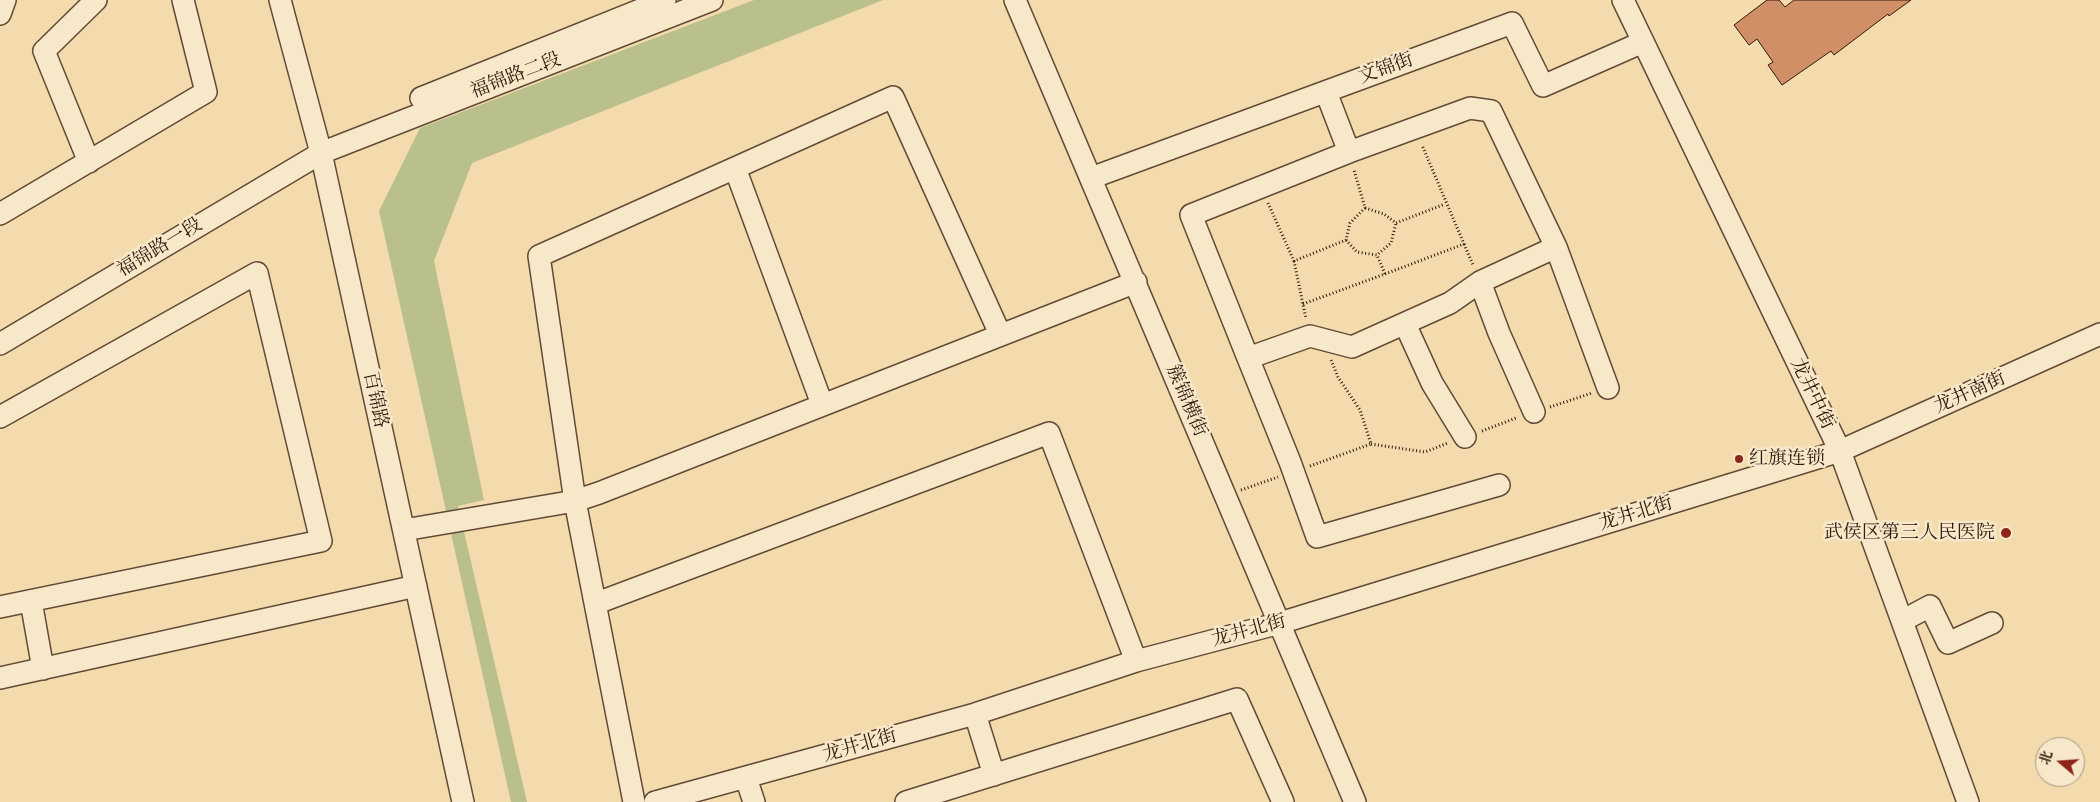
<!DOCTYPE html>
<html>
<head>
<meta charset="utf-8">
<style>
	body { margin:0 }
	#map { position:relative; width:2100px; height:802px; overflow:hidden; background:#f4dbad; font-family:"IM FELL Great Primer","Noto Serif SC",serif }
	canvas { display:block }
	.north { position:absolute; left:2035px; top:737px; width:50px; height:50px; box-sizing:border-box; background:#f8e8ca; border:1px solid #a8967f; border-radius:50%; rotate:288deg; font-size:14px; font-weight:700; line-height:20px; text-align:center; color:#311a0e }
	.north::after { content:''; display:block; margin:auto; width:18px; height:22px; background:#8f2418; clip-path:polygon(50% 0,100% 100%,50% 72%,0 100%) }
</style>
</head>
<body>
<div id="map">
<canvas width="2100" height="802"></canvas>
<div class="north">北</div>
</div>
<script>
const ctx = document.querySelector('canvas').getContext('2d');
ctx.lineJoin = 'round';
function fill(path, color) { ctx.fillStyle = color; ctx.fill(path, 'evenodd'); }
const shape = rows => new Path2D(rows.map(r => 'M' + r).join(''));
function strokePath(path, color, width, dash) { ctx.strokeStyle = color; ctx.lineWidth = width; ctx.lineCap = dash ? 'butt' : 'round'; ctx.setLineDash(dash || []); ctx.stroke(path); }
function drawText(font, color, halo, rows, align = 'center') {
  ctx.font = font + ' "IM FELL Great Primer","Noto Serif SC",serif'; ctx.lineWidth = 5; ctx.setLineDash([]); ctx.textBaseline = 'middle'; ctx.strokeStyle = halo; ctx.fillStyle = color; for (const [text, x, y, turn = 0] of rows) {
    ctx.save(); ctx.translate(x, y); ctx.rotate((+turn || 0) * Math.PI / 180); ctx.textAlign = isNaN(turn) ? turn : align; if (halo) ctx.strokeText(text, 0, 0); ctx.fillText(text, 0, 0); ctx.restore();
  }
}
const green = shape([
	[754,0,883,0,472,163,434,261,484,500,458,506,527,802,511,802,379,211,420,128]
]);
const building = shape([
	[1767,0,1779,0,1785,7,1794,0,1911,0,1889,16,1888,14,1834,55,1831,51,1782,85,1768,65,1773,62,1757,39,1749,45,1734,25,1767,0]
]);
const path = shape([
	[1268,203,1294,261,1346,240,1350,223,1365,208,1354,170],
	[1365,208,1384,214,1396,223,1445,204],
	[1346,240,1357,252,1377,255,1391,243,1396,223],
	[1464,244,1473,265],
	[1294,261,1306,319],
	[1385,274,1464,244,1422,145],
	[1303,304,1385,274,1377,255],
	[1550,407,1592,393],
	[1482,431,1516,418],
	[1371,444,1425,452,1448,443],
	[1310,466,1371,444,1360,410,1338,377,1331,360],
	[1241,490,1278,477]
]);
const minor = shape([
	[280,0,321,153,463,802],
	[1015,0,1355,802],
	[1623,0,1840,451,1968,802],
	[0,14,5,0],
	[1326,92,1349,152,1191,215,1248,358,1310,336,1352,347,1450,303,1480,282,1556,247,1491,111,1470,108,1349,152],
	[421,98,665,0],
	[89,162,44,51,96,0],
	[735,168,822,404],
	[1091,178,1512,23,1543,86,1643,42],
	[0,214,206,92,183,0],
	[1556,247,1608,388],
	[1480,282,1499,333,1534,412],
	[1405,324,1432,383,1465,437],
	[0,344,321,153,712,0],
	[1248,358,1290,462,1317,537,1499,485],
	[0,417,257,273,321,541,0,607],
	[404,530,575,501,599,493,1136,282],
	[31,601,43,669],
	[597,603,1049,433,1136,661],
	[1902,621,1930,606,1948,643,1992,623],
	[0,678,416,586],
	[975,714,994,775],
	[746,778,754,802],
	[634,802,575,501,539,256,893,97,1000,334],
	[655,802,975,714,1136,661,1280,623,1840,451,2100,334],
	[906,802,1237,699,1283,802]
]);
const markers = [
	[1739,459,5,"#8f2418"],
	[2006,533,6,"#8f2418"]
];
const streetNames = [
	["文锦街",1386,69,-20],
	["福锦路二段",516,76,-21],
	["福锦路一段",160,248,-31],
	["龙井南街",1970,393,-24],
	["龙井中街",1812,394,64],
	["百锦路",375,400,78],
	["簇锦横街",1186,401,67],
	["龙井北街",1636,514,-17],
	["龙井北街",1249,631,-15],
	["龙井北街",860,746,-16]
];
const poiNames = [
	["红旗连锁",1749,459],
	["武侯区第三人民医院",1995,533,"right"]
];
fill(green, '#bac08b');
fill(building, '#d08f67');
strokePath(building, '#311a0e', 1);
strokePath(minor, '#624a36', 24);
strokePath(path, '#311a0e', 3, [1, 2.5]);
strokePath(minor, '#f8e8ca', 21);
for (const [x, y, r, color] of markers) { const dot = new Path2D(); dot.arc(x, y, r, 0, 2 * Math.PI); ctx.fillStyle = color; ctx.fill(dot); strokePath(dot, '#f8e8ca', 2); }
drawText('19px', '#311a0e', '#f8e8ca', streetNames);
drawText('19px', '#311a0e', '#f8e8ca', poiNames, 'left');
</script>
</body>
</html>
